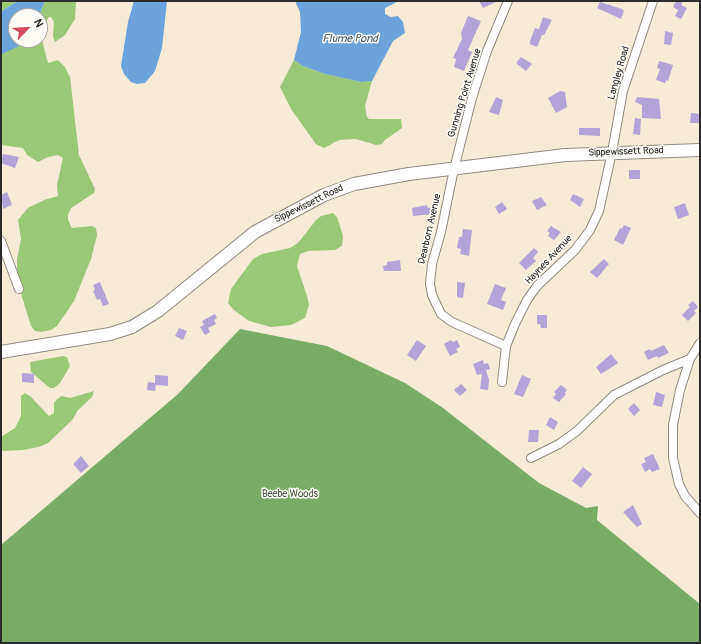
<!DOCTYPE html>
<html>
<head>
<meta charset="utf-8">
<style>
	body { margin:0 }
	#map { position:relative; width:701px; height:644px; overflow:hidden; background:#f6ebd7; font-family:Pangolin,sans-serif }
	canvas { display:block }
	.frame { position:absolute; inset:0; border:2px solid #2b2b2b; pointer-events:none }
	.north { position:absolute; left:8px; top:8px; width:40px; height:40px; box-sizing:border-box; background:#fdfcf7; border:1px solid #a9a8a5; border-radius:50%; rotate:65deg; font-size:11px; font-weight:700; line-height:16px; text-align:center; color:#2b2b2b }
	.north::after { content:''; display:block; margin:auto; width:14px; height:18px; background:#d1495b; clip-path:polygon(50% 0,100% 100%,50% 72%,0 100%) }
</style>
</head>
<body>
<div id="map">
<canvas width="701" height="644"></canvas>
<div class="frame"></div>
<div class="north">N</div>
</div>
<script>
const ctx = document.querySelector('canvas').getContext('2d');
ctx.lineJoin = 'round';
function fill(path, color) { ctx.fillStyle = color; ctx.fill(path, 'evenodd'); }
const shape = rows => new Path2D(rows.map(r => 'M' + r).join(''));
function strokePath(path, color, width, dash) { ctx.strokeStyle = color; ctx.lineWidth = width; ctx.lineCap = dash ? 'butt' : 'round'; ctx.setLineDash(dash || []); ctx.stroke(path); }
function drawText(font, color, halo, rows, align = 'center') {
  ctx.font = font + ' Pangolin,sans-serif'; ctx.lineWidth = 3; ctx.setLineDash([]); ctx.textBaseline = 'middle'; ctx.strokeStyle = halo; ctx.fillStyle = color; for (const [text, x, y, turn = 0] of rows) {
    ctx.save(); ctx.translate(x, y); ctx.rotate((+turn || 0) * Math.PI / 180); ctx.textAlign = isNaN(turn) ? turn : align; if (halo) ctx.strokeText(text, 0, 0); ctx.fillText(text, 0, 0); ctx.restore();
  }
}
const green = shape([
	[1,1,18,1,3,10,1,17],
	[45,1,76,2,75,19,65,35,55,42,53,36,54,22,51,17,49,17,44,24,42,40,48,63,58,60,65,67,70,77,79,155,95,189,94,193,71,208,68,215,68,220,72,228,92,226,96,228,97,235,91,259,74,301,57,326,51,330,41,332,35,331,31,326,17,281,17,259,21,239,18,220,28,208,44,200,58,196,57,185,63,158,58,155,48,157,38,162,27,155,23,148,1,145,1,53,19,46,26,40,40,40,39,16],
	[294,60,303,66,325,74,361,82,372,81,365,106,367,117,369,119,401,119,402,128,385,140,382,144,376,145,356,139,339,140,324,148,316,144,291,109,280,87],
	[333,213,337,217,343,236,342,246,335,250,308,251,300,254,297,266,307,296,309,305,305,318,291,325,271,327,249,321,234,310,228,303,231,289,253,259,262,254,290,248,298,243,316,220,321,216],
	[63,356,67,357,70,366,60,383,54,388,50,388,31,372,30,362],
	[94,391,92,397,78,410,72,420,48,443,39,447,23,450,3,451,1,449,1,437,15,428,21,416,21,396,25,393,31,397,49,416,54,413,54,403,57,399,62,396,70,398]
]);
const forest = shape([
	[240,329,327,346,405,383,443,408,539,483,586,508,598,506,597,520,700,604,700,643,1,643,1,545,178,394]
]);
const water = shape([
	[18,1,45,1,39,16,16,16,16,40,26,40,19,46,2,54,1,17,3,10],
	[134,1,167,1,162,48,155,71,145,83,137,84,131,82,124,74,121,66,128,22],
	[295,1,399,1,385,8,385,14,391,17,398,16,403,22,405,33,393,41,372,81,361,82,325,74,303,66,294,60,301,32,300,12]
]);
const building = shape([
	[479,1,498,1,483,8],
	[676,1,683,1,681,5,687,8,681,19,675,16,678,10,673,7],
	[600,2,622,9,624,11,621,19,597,8],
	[468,16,481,21,468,50,472,52,464,71,454,67,456,59,453,58,462,39,461,33],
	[543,17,552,20,544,35,542,35,537,47,530,44,530,41,535,28,539,29],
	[665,31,673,33,671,45,664,44],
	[521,57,532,64,526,71,516,63],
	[659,61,673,65,668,81,666,80,665,83,656,80,660,69,657,68],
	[560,91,565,92,567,107,556,113,548,98],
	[496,97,503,100,499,115,489,112],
	[637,97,659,99,661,119,642,118,642,105,635,102],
	[691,113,700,114,700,123,690,123],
	[635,118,641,119,640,135,633,134],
	[579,128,600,128,600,136,579,135],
	[3,154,19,157,15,168,1,163],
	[629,170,640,170,640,179,629,179],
	[7,192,12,205,3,209,1,195],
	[573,194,584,199,580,207,570,200],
	[541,197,547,205,537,210,532,201],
	[502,202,507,209,499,214,495,207],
	[685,203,689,215,678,219,674,207],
	[427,205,428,208,432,207,433,214,413,216,412,208],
	[624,225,631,228,623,245,614,240,620,228,622,229],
	[551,226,561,232,554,240,548,236,550,233,547,231],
	[463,229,472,230,469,256,460,254,461,249,457,248,459,237,462,237],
	[534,248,538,252,533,258,536,261,526,270,519,263],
	[604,259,609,264,597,278,590,272],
	[400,260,401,271,384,271,383,266,387,265,387,262],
	[100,282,109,304,103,306,100,299,97,300,93,291,95,290,93,285],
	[457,282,465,283,463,298,457,297],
	[495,284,506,288,501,300,506,302,503,310,487,304],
	[693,301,698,307,694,311,696,313,688,321,682,315,690,307,688,305],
	[215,314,217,318,214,320,216,324,208,328,210,332,205,335,200,327,204,325,202,321],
	[537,315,547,315,547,328,541,328,540,324,537,324],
	[179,328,187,331,183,340,175,336],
	[417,340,426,346,416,361,407,355],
	[451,340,453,342,457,340,460,347,456,349,458,352,450,356,444,344],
	[664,345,669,353,658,358,657,356,648,360,644,352,650,349,651,351],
	[611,354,618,363,601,374,596,367],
	[483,360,484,364,488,363,490,369,486,370,489,380,488,390,480,389,482,374,477,375,473,364],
	[22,373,34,374,34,383,22,382],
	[155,375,168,376,168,386,156,385,155,391,147,390,148,382,155,383],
	[522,375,531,379,523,397,514,394],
	[461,384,467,390,460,396,454,390],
	[561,385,567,390,565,393,566,394,559,402,553,398,556,394,554,392],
	[656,392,665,395,662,407,653,405],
	[634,403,640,410,634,416,628,409],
	[550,417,558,422,554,430,546,425],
	[529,430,539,430,538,442,528,442],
	[653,454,660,469,652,472,650,469,645,472,641,464,646,462,644,458],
	[81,456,89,466,81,473,73,464],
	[583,467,592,474,581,488,572,481],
	[633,505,642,524,637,527,623,512]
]);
const street = shape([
	[1,241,19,289],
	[506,346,452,322,441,314,432,295,430,284,432,264,441,232,454,169,472,98,487,51,508,1],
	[690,359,680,390,673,425,673,458,679,484,685,496,700,513],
	[502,382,506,346,515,324,527,300,537,286,575,250,590,230,599,211,612,152,623,91,653,1],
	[531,458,559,444,577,431,614,395,663,370,690,359,700,343]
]);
const secondary = shape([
	[1,352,110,334,132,327,158,311,255,232,324,195,354,184,409,174,565,155,700,150]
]);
const streetNames = [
	["Langley Road",619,73,-74],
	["Gunning Point Avenue",465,93,-73],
	["Sippewissett Road",626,152,-2],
	["Sippewissett Road",309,204,-26],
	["Dearborn Avenue",430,229,-77],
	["Haynes Avenue",549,260,-47]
];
const parkNames = [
	["Beebe Woods",290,494]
];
const waterNames = [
	["Flume Pond",350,39]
];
fill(green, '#9ac876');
fill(forest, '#7bac67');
fill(water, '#6ba3da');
fill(building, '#b2a4d7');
strokePath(street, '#908b81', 10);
strokePath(secondary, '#908b81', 14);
strokePath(street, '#fff', 8);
strokePath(secondary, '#fff', 12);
drawText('10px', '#2b2b2b', '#fdfcf7', streetNames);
drawText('10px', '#4c5a42', '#fdfcf7', parkNames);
drawText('italic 11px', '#455b71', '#fdfcf7', waterNames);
</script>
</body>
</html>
